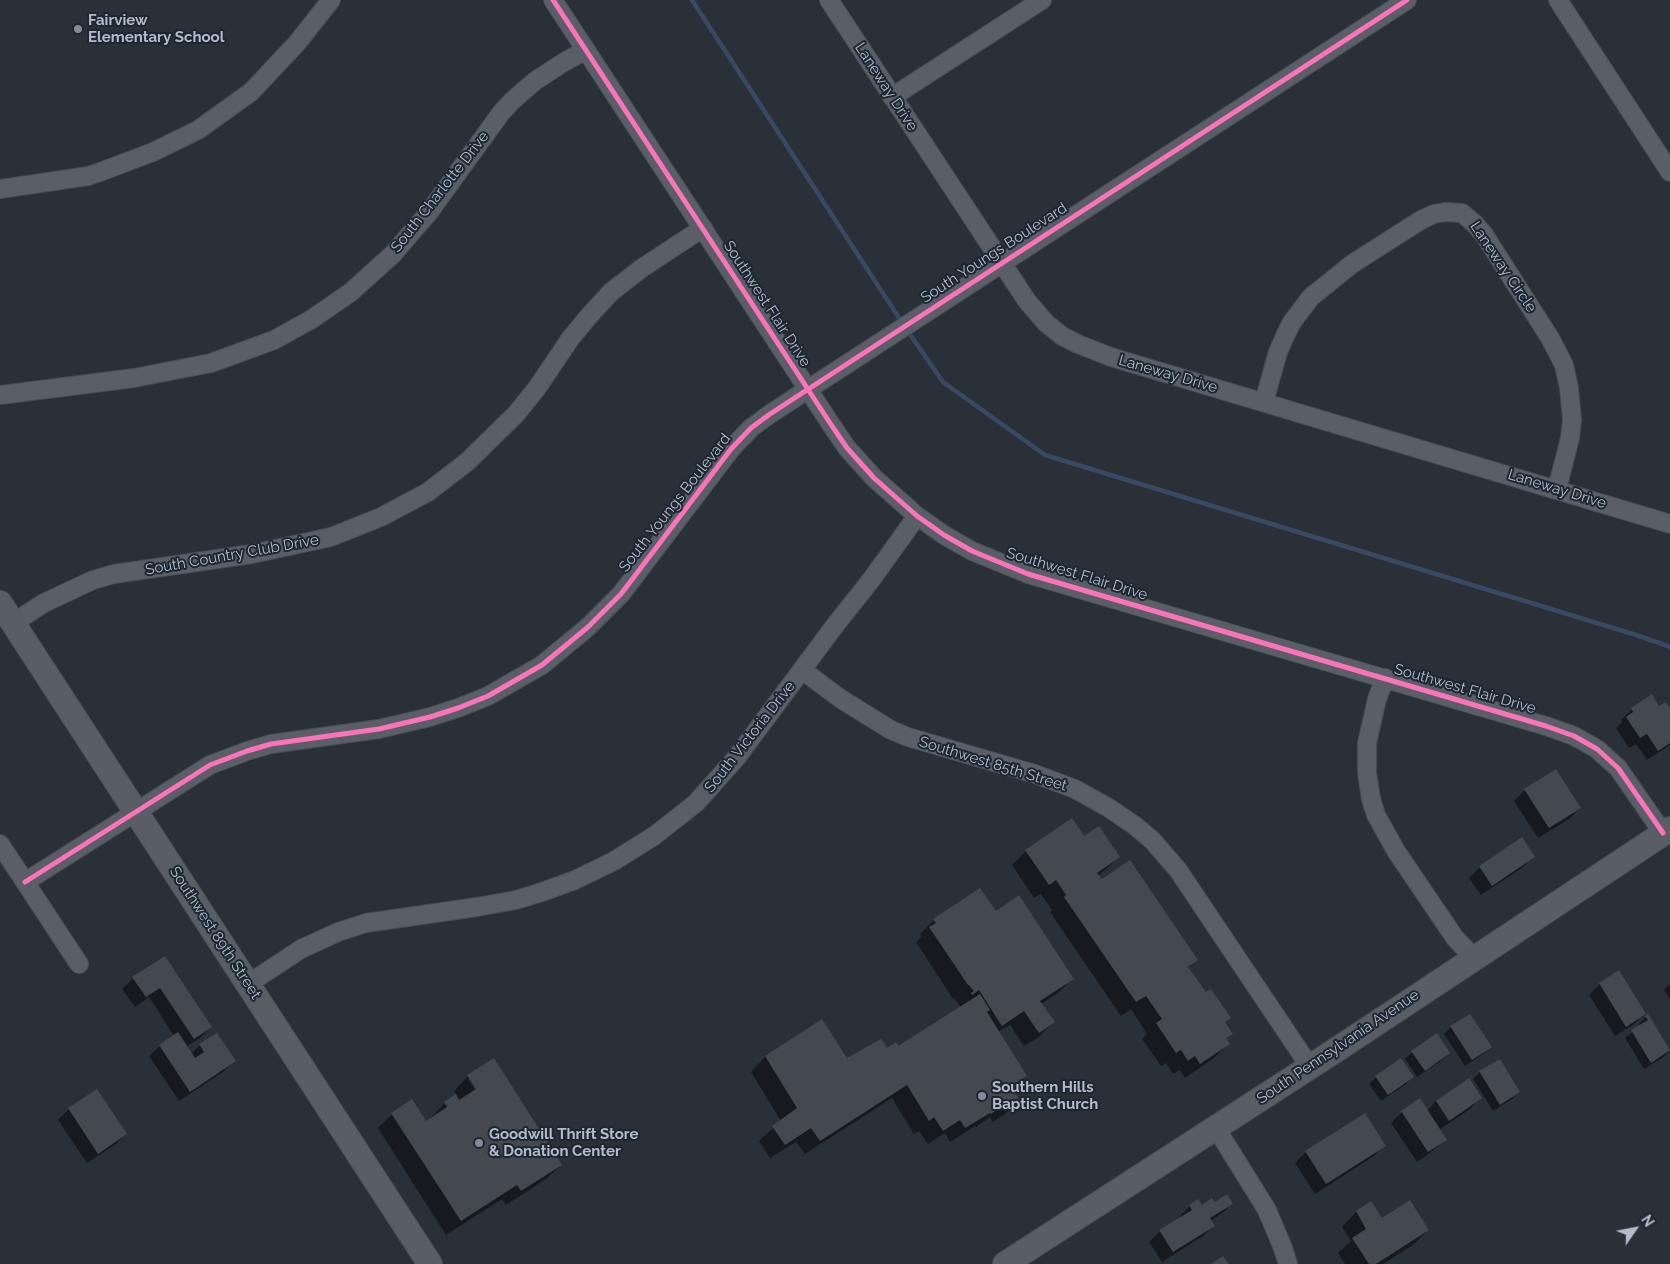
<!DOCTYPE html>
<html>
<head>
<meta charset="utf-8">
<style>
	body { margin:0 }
	#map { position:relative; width:1670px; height:1264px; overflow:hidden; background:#2a3038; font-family:Raleway,sans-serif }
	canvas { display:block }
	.north { position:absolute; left:1610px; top:1204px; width:50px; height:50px; -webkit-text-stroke:4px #1d2633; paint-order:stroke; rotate:57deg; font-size:14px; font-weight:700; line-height:20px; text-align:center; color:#b4bcc9 }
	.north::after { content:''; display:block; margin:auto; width:18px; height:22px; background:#b4bcc9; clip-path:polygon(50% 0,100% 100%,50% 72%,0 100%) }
</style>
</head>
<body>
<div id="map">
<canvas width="1670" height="1264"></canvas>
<div class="north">N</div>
</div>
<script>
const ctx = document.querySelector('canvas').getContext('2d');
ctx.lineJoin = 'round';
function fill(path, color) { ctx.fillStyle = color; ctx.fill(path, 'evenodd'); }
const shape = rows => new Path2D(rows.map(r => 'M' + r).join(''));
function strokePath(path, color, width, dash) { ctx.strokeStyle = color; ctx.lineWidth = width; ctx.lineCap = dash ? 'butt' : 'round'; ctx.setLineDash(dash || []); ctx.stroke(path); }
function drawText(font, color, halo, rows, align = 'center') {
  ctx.font = font + ' Raleway,sans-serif'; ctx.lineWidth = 4; ctx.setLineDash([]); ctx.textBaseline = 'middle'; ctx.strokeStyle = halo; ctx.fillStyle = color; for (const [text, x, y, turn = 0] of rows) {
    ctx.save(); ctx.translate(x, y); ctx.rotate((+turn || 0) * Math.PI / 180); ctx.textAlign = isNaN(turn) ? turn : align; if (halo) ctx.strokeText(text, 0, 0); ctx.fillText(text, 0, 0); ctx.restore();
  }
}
const shadow = shape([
	[1659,708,1670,709,1670,745,1647,760,1636,744,1629,748,1616,728,1622,722,1621,720,1632,709],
	[1525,790,1580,808,1569,819,1538,838,1514,801],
	[1084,838,1119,857,1098,876,1197,960,1188,968,1231,1034,1225,1039,1228,1044,1214,1058,1185,1078,1180,1070,1173,1074,1166,1063,1161,1066,1142,1039,1147,1034,1131,1009,1121,1016,1050,912,1052,910,1041,894,1034,898,1012,865,1026,851],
	[1533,857,1522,868,1481,895,1469,878,1480,867],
	[995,913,1073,978,1058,993,1041,1004,1053,1022,1039,1037,1024,1046,1010,1025,998,1032,1026,1076,1012,1090,1019,1100,1004,1115,993,1122,990,1117,976,1127,975,1126,950,1142,945,1133,928,1144,919,1131,914,1134,892,1098,805,1154,796,1142,770,1158,759,1141,781,1121,751,1072,765,1057,821,1020,847,1060,898,1047,961,1007,954,998,953,999,916,942,921,937,920,934,934,920],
	[164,957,211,1027,200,1038,186,1047,191,1054,200,1045,216,1034,234,1061,223,1072,179,1101,149,1056,160,1046,174,1036,149,997,135,1007,122,989,133,978],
	[1600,984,1645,1014,1634,1024,1615,1036,1589,995],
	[1670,984,1670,999,1664,990],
	[1646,1017,1669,1051,1662,1058,1644,1069,1625,1038,1640,1026,1639,1024],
	[1451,1027,1490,1047,1483,1054,1465,1066,1444,1034],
	[1412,1052,1449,1053,1442,1060,1417,1077,1405,1059],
	[494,1060,561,1165,546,1179,506,1205,502,1199,446,1235,378,1128,392,1114,412,1101,426,1123,431,1119,430,1118,445,1103,457,1095,454,1091,468,1076],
	[468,1078,470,1078,480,1094,478,1095],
	[1480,1072,1519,1092,1512,1099,1493,1111,1473,1079],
	[1376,1077,1412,1077,1406,1084,1381,1101,1369,1084],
	[1480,1098,1470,1109,1439,1130,1445,1140,1434,1150,1417,1162,1391,1123,1402,1112,1427,1111,1436,1101],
	[69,1109,126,1134,115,1145,87,1163,58,1120],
	[1384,1145,1374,1156,1315,1194,1295,1163,1306,1152],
	[1198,1201,1201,1206,1214,1204,1232,1204,1221,1214,1210,1221,1214,1226,1203,1236,1162,1262,1149,1242,1160,1231,1180,1218,1179,1217,1190,1206],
	[1371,1203,1382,1220,1428,1230,1413,1245,1383,1264,1345,1264,1338,1253,1351,1241,1342,1227,1356,1212]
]);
const stream = shape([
	[692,0,903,324],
	[907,330,943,382,1045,455,1633,634,1668,646,1670,648]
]);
const building = shape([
	[1652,694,1659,706,1666,702,1670,708,1670,743,1658,751,1647,734,1640,738,1626,717,1633,712,1631,708],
	[1556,769,1581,808,1549,828,1524,789],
	[1072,818,1084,836,1099,826,1120,857,1097,873,1102,879,1130,860,1198,960,1188,967,1206,992,1211,989,1231,1018,1225,1022,1233,1034,1226,1038,1230,1044,1200,1064,1195,1056,1188,1061,1181,1050,1176,1053,1156,1023,1162,1019,1146,996,1136,1002,1064,897,1066,895,1056,880,1049,885,1025,850],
	[1522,837,1535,857,1492,886,1479,866],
	[980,888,996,911,1019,895,1074,979,1040,1001,1055,1022,1039,1033,1024,1011,1002,1026,979,990,972,995,971,993,974,991,969,985,968,985,929,927,936,923,933,919],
	[165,956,212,1027,194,1039,160,988,146,997,132,977],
	[1619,970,1646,1014,1626,1027,1599,983],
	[980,994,990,1010,987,1012,1027,1076,1011,1086,1020,1101,1008,1109,1005,1104,991,1114,990,1113,965,1128,960,1120,943,1131,934,1117,929,1121,907,1085,820,1141,811,1128,785,1145,772,1126,797,1108,765,1056,822,1019,847,1058,881,1039,887,1048,896,1042,898,1046],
	[1470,1014,1492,1047,1472,1060,1450,1026],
	[1648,1014,1670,1050,1651,1063,1631,1030,1648,1020,1645,1016],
	[178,1032,195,1058,204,1052,199,1044,217,1033,236,1061,190,1092,159,1045],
	[1437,1033,1450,1053,1425,1071,1411,1051],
	[494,1058,562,1165,521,1191,517,1185,461,1221,391,1113,412,1099,426,1121,447,1107,444,1102,456,1094,459,1100,476,1089,467,1075],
	[1401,1058,1414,1077,1388,1095,1375,1076],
	[1500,1059,1520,1092,1500,1105,1479,1071],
	[1469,1078,1482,1098,1449,1121,1436,1101],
	[97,1089,127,1134,98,1154,68,1108],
	[1420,1098,1447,1140,1428,1152,1401,1111],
	[1365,1113,1386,1146,1326,1184,1305,1151],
	[1227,1194,1233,1204,1210,1218,1215,1226,1173,1252,1159,1230,1192,1210,1189,1205,1198,1199,1202,1205,1212,1198,1215,1202],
	[1410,1200,1429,1230,1376,1264,1369,1264,1352,1238,1366,1229,1356,1211,1371,1201,1382,1218],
	[1223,1256,1229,1264,1211,1264]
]);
const street = shape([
	[553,0,830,423,847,448,874,478,917,516,944,535,972,551,1028,574,1546,726,1574,736,1597,749,1618,768,1663,833],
	[829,0,1027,301,1046,323,1062,336,1078,344,1111,357,1670,524],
	[1558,0,1670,172],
	[892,97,1042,0],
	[0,189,88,176,100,172,153,152,198,130,251,92,297,43,331,0],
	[0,395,134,378,211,363,274,340,312,319,351,292,393,254,430,211,501,113,512,101,535,81,564,62,586,50],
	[1264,402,1278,352,1285,336,1292,322,1311,297,1352,264,1421,220,1434,214,1445,212,1462,213,1475,224,1485,236,1550,338,1564,365,1569,388,1572,420,1570,438,1557,489],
	[13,623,44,603,93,580,114,574,252,554,331,537,381,517,428,492,467,462,516,414,537,388,570,339,589,316,611,292,642,268,703,228],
	[802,670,841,699,891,730,908,737,1035,774,1075,789,1109,808,1134,825,1152,840,1178,870,1310,1067],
	[1385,678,1377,699,1367,743,1367,773,1371,799,1376,815,1396,851,1455,938,1474,958],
	[0,844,79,964],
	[25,882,210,765,247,751,271,744,379,729,430,717,458,708,488,696,542,665,588,627,621,594,731,449,751,428,770,414,1407,0],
	[248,984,301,949,338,932,366,923,477,907,516,900,539,893,575,880,614,861,654,836,696,803,737,757,836,624,871,580,917,516],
	[1216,1128,1267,1210,1283,1248,1288,1264]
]);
const secondary = shape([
	[0,603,430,1264],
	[1005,1264,1333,1052,1670,829]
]);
const cycleway = shape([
	[553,0,830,423,847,448,874,478,917,516,944,535,972,551,1028,574,1546,726,1574,736,1597,749,1618,768,1663,833],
	[25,882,210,765,247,751,271,744,379,729,430,717,458,708,488,696,542,665,588,627,621,594,731,449,751,428,770,414,1407,0]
]);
const markers = [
	[78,29,5,"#848b96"],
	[982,1096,5,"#848b96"],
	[479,1143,5,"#848b96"]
];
const poiNames = [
	["Fairview",88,20],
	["Elementary School",88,37],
	["Southern Hills",992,1087],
	["Baptist Church",992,1104],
	["Goodwill Thrift Store",489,1134],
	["& Donation Center",489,1151]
];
const streetNames = [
	["Laneway Drive",886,87,57],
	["South Charlotte Drive",440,192,-52],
	["South Youngs Boulevard",994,253,-33],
	["Laneway Circle",1503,267,56],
	["Southwest Flair Drive",767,304,57],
	["Laneway Drive",1168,374,16],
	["Laneway Drive",1557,489,17],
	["South Youngs Boulevard",675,503,-52],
	["South Country Club Drive",232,555,-10],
	["Southwest Flair Drive",1077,574,17],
	["Southwest Flair Drive",1465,689,16],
	["South Victoria Drive",750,737,-52],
	["Southwest 85th Street",993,764,17],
	["Southwest 89th Street",215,933,57],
	["South Pennsylvania Avenue",1338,1047,-34]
];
fill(shadow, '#0007');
strokePath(stream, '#384963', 4.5);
fill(building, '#444950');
strokePath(street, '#484c53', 20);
strokePath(secondary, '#484c53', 26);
strokePath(street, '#5a5e66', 18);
strokePath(secondary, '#595d64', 24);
strokePath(cycleway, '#fb73b8', 5);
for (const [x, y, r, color] of markers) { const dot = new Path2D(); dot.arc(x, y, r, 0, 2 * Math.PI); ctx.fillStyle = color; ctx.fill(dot); strokePath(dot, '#1d2633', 2); }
drawText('bold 15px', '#b4bcc9', '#1d2633', poiNames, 'left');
drawText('15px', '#b4bcc9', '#1d2633', streetNames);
</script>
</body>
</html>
